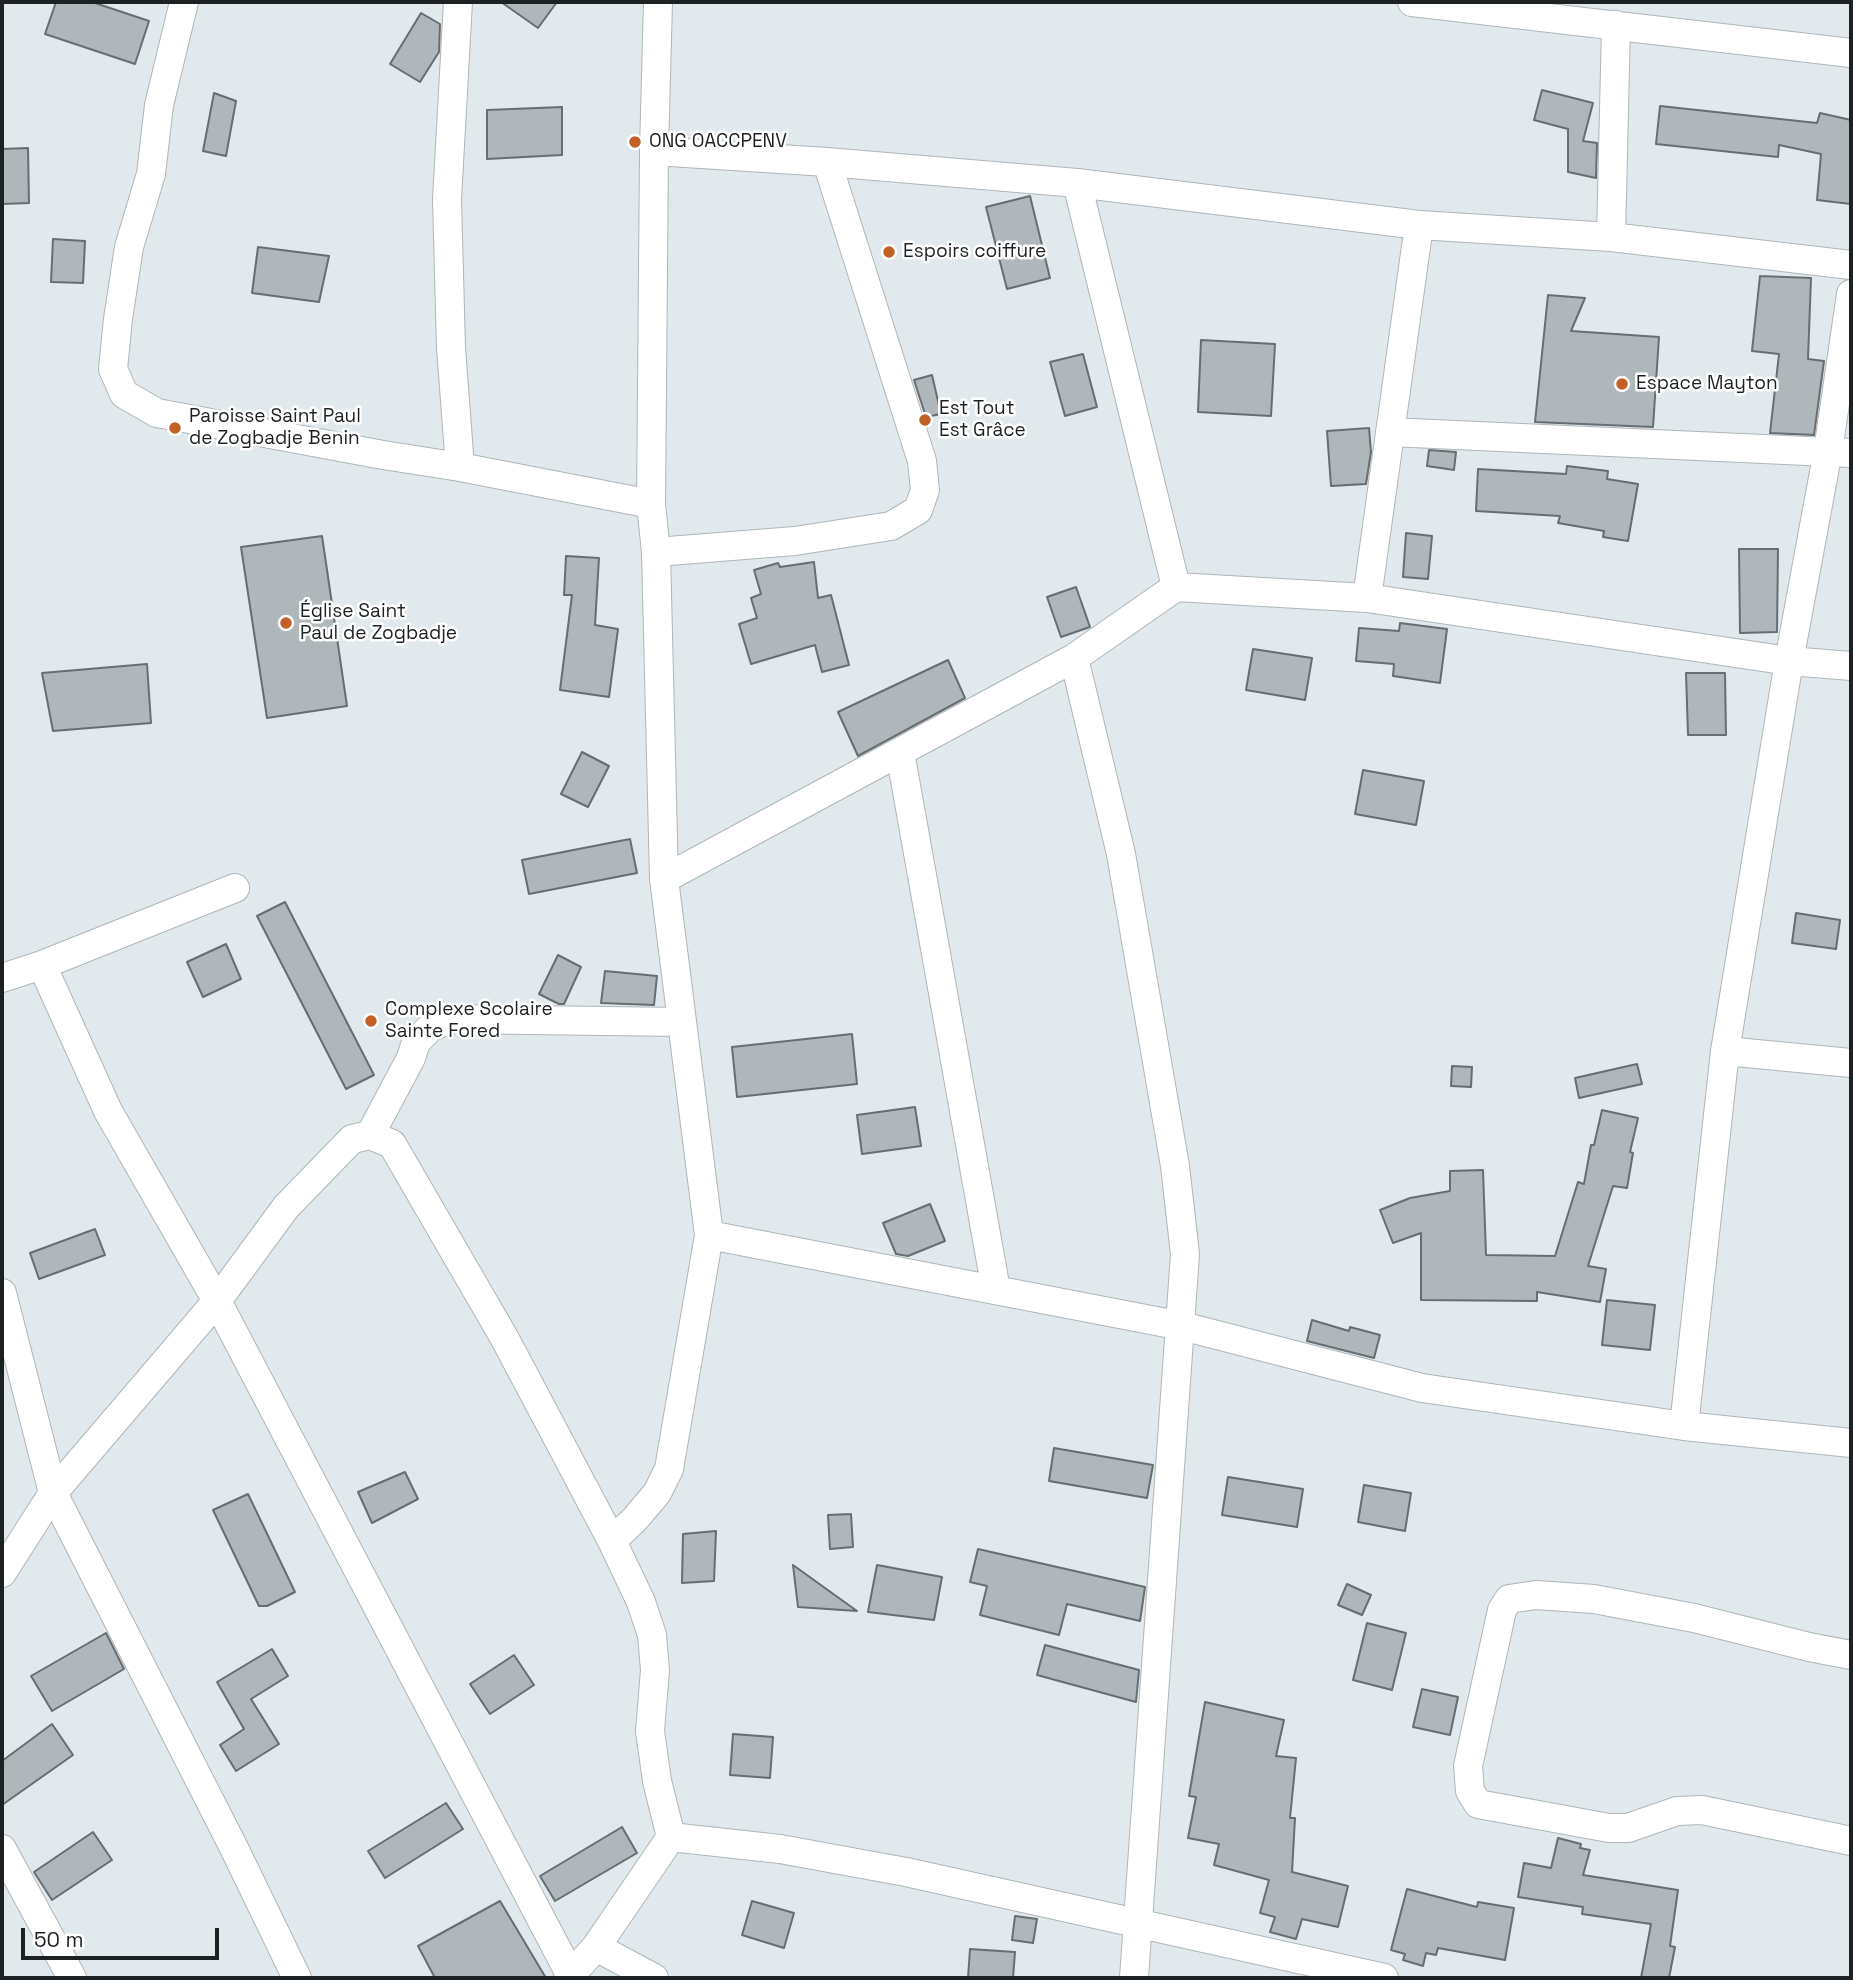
<!DOCTYPE html>
<html>
<head>
<meta charset="utf-8">
<style>
	body { margin:0 }
	#map { position:relative; width:1853px; height:1980px; overflow:hidden; background:#e1e9ed; font-family:"Space Grotesk",sans-serif }
	canvas { display:block }
	.frame { position:absolute; inset:0; border:4px solid #1e2122; pointer-events:none }
	.scale { position:absolute; left:21px; top:1928px; width:198px; height:32px; box-sizing:border-box; border:4px solid #1e2122; border-top:0; padding-left:9px; font-size:21px; line-height:24px; white-space:nowrap; color:#1e2122; -webkit-text-stroke:5px #fff; paint-order:stroke }
</style>
</head>
<body>
<div id="map">
<canvas width="1853" height="1980"></canvas>
<div class="frame"></div>
<div class="scale">50 m</div>
</div>
<script>
const ctx = document.querySelector('canvas').getContext('2d');
ctx.lineJoin = 'round';
function fill(path, color) { ctx.fillStyle = color; ctx.fill(path, 'evenodd'); }
const shape = rows => new Path2D(rows.map(r => 'M' + r).join(''));
function strokePath(path, color, width, dash) { ctx.strokeStyle = color; ctx.lineWidth = width; ctx.lineCap = dash ? 'butt' : 'round'; ctx.setLineDash(dash || []); ctx.stroke(path); }
function drawText(font, color, halo, rows, align = 'center') {
  ctx.font = font + ' "Space Grotesk",sans-serif'; ctx.lineWidth = 5; ctx.setLineDash([]); ctx.textBaseline = 'middle'; ctx.strokeStyle = halo; ctx.fillStyle = color; for (const [text, x, y, turn = 0] of rows) {
    ctx.save(); ctx.translate(x, y); ctx.rotate((+turn || 0) * Math.PI / 180); ctx.textAlign = isNaN(turn) ? turn : align; if (halo) ctx.strokeText(text, 0, 0); ctx.fillText(text, 0, 0); ctx.restore();
  }
}
const building = shape([
	[56,2,92,2,149,21,135,64,45,34,56,2],
	[501,2,557,2,538,28,501,2],
	[421,13,440,24,439,52,420,82,390,64,421,13],
	[1542,90,1593,103,1583,141,1597,143,1596,178,1568,172,1568,129,1534,120,1542,90],
	[214,93,236,101,226,156,203,151,214,93],
	[1660,106,1817,123,1820,113,1851,120,1851,204,1817,200,1821,154,1779,145,1778,157,1656,144,1660,106],
	[562,107,562,155,487,159,487,110,562,107],
	[28,148,29,203,2,204,2,149,28,148],
	[1030,196,1050,278,1007,289,986,207,1030,196],
	[53,239,85,241,83,283,51,282,53,239],
	[258,247,329,256,319,302,252,293,258,247],
	[1760,276,1811,278,1808,359,1824,361,1814,435,1770,433,1779,354,1752,351,1760,276],
	[1548,295,1585,298,1571,331,1659,337,1653,427,1535,422,1548,295],
	[1201,340,1275,344,1271,416,1198,412,1201,340],
	[1083,354,1097,407,1065,416,1050,362,1083,354],
	[932,375,941,414,926,417,914,380,932,375],
	[1369,428,1371,452,1366,484,1331,486,1327,431,1369,428],
	[1429,450,1456,452,1454,470,1427,466,1429,450],
	[1567,466,1608,471,1607,479,1638,484,1628,541,1603,537,1604,531,1558,523,1560,516,1476,511,1478,469,1566,474,1567,466],
	[1406,533,1432,536,1428,579,1403,577,1406,533],
	[322,536,347,706,267,718,241,547,322,536],
	[1739,549,1778,549,1777,632,1740,633,1739,549],
	[566,556,599,558,595,625,618,629,609,697,560,690,572,595,564,595,566,556],
	[814,562,818,598,831,595,849,665,822,672,815,645,751,664,739,624,757,618,751,598,761,594,754,570,778,563,780,567,814,562],
	[1076,587,1090,627,1061,637,1047,597,1076,587],
	[1400,623,1447,629,1440,683,1393,676,1394,664,1356,661,1359,628,1399,631,1400,623],
	[1253,649,1312,658,1305,700,1246,690,1253,649],
	[948,660,965,698,858,756,838,712,948,660],
	[147,664,151,723,53,731,42,673,147,664],
	[1686,673,1725,673,1726,735,1688,735,1686,673],
	[582,752,609,766,588,807,561,794,582,752],
	[1363,770,1424,781,1416,825,1355,814,1363,770],
	[630,839,637,873,529,894,522,860,630,839],
	[285,902,374,1075,346,1089,257,916,285,902],
	[1796,913,1840,920,1836,949,1792,943,1796,913],
	[226,944,241,979,203,997,187,962,226,944],
	[558,955,581,967,564,1004,559,1004,539,994,558,955],
	[605,971,657,976,654,1005,601,1003,605,971],
	[852,1034,857,1084,737,1097,732,1047,852,1034],
	[1637,1064,1642,1084,1579,1098,1575,1078,1637,1064],
	[1452,1066,1472,1067,1471,1087,1451,1086,1452,1066],
	[915,1107,921,1146,862,1154,857,1115,915,1107],
	[1602,1110,1638,1118,1630,1152,1633,1153,1627,1188,1613,1186,1588,1266,1606,1269,1600,1302,1537,1292,1537,1301,1421,1300,1421,1233,1393,1243,1380,1210,1410,1198,1450,1191,1450,1171,1483,1170,1486,1255,1555,1256,1578,1182,1584,1184,1591,1145,1594,1145,1602,1110],
	[930,1204,945,1241,908,1256,896,1254,883,1223,930,1204],
	[95,1229,105,1255,39,1279,30,1253,95,1229],
	[1607,1300,1655,1305,1650,1350,1602,1345,1607,1300],
	[1312,1320,1349,1331,1350,1327,1380,1335,1374,1358,1307,1341,1312,1320],
	[1054,1448,1153,1465,1147,1498,1049,1481,1054,1448],
	[405,1472,418,1499,372,1523,358,1492,405,1472],
	[1228,1477,1303,1489,1297,1527,1222,1515,1228,1477],
	[1364,1485,1411,1493,1405,1531,1358,1522,1364,1485],
	[248,1494,295,1592,267,1606,259,1606,213,1510,248,1494],
	[851,1514,853,1547,830,1549,828,1515,851,1514],
	[716,1531,714,1581,682,1583,683,1534,716,1531],
	[978,1549,1145,1587,1140,1621,1067,1604,1059,1635,980,1615,987,1586,970,1582,978,1549],
	[793,1565,857,1611,798,1607,793,1565],
	[877,1565,942,1577,934,1620,868,1612,877,1565],
	[1347,1584,1371,1595,1362,1615,1338,1605,1347,1584],
	[1367,1623,1406,1633,1392,1690,1353,1680,1367,1623],
	[106,1633,124,1669,52,1711,31,1676,106,1633],
	[1045,1645,1139,1670,1136,1702,1037,1675,1045,1645],
	[272,1649,288,1676,251,1699,279,1744,236,1771,220,1745,244,1729,217,1682,272,1649],
	[514,1655,534,1685,490,1714,470,1684,514,1655],
	[1422,1689,1458,1697,1450,1735,1413,1727,1422,1689],
	[1205,1702,1284,1720,1276,1756,1296,1758,1290,1818,1295,1818,1292,1872,1348,1886,1338,1927,1302,1919,1296,1939,1270,1932,1275,1917,1260,1913,1269,1880,1214,1865,1219,1844,1188,1838,1196,1797,1189,1796,1205,1702],
	[52,1724,73,1755,2,1805,2,1761,52,1724],
	[733,1734,773,1737,770,1778,730,1775,733,1734],
	[446,1803,463,1829,385,1878,368,1851,446,1803],
	[622,1827,637,1853,555,1901,540,1876,622,1827],
	[93,1832,112,1860,52,1900,34,1872,93,1832],
	[1558,1838,1581,1844,1580,1848,1590,1850,1583,1875,1678,1890,1670,1946,1675,1947,1669,1978,1641,1978,1651,1924,1582,1914,1583,1907,1518,1897,1524,1863,1551,1868,1558,1838],
	[1407,1889,1477,1907,1478,1902,1514,1908,1505,1960,1438,1948,1436,1955,1426,1953,1423,1966,1403,1960,1405,1954,1391,1950,1407,1889],
	[500,1901,546,1978,435,1978,418,1946,500,1901],
	[752,1901,794,1913,784,1948,742,1935,752,1901],
	[1015,1916,1037,1919,1033,1943,1012,1940,1015,1916],
	[970,1949,1015,1952,1013,1978,968,1978,970,1949]
]);
const street = shape([
	[184,2,159,105,151,174,129,247,118,319,113,369,124,394,157,413,383,455,460,467,651,504],
	[458,2,447,199,451,348,460,467],
	[1412,2,1851,53],
	[654,151,827,162,1077,183,1419,225,1611,237,1851,265],
	[1077,183,1176,587],
	[1611,237,1616,25],
	[1390,432,1851,453],
	[656,552,795,541,891,526,918,510,925,490,922,461,827,162],
	[1367,598,1419,225],
	[1074,658,1121,854,1175,1166,1185,1254,1134,1978],
	[900,752,996,1290],
	[664,879,1074,658,1176,587,1367,598,1789,661,1851,666],
	[42,965,108,1111,217,1301,570,1974],
	[2,978,42,965,235,888],
	[1725,1051,1851,1063],
	[370,1135,411,1058,416,1042,431,1027,452,1019,682,1022],
	[709,1235,1182,1326,1422,1388,1684,1426,1851,1443],
	[2,1293,53,1493,234,1848,297,1978],
	[1684,1426,1725,1051,1789,661,1828,451,1851,294],
	[612,1541,635,1519,657,1493,669,1469,709,1235,664,879,656,552,651,504,654,151,658,2],
	[2,1573,53,1493,217,1301,286,1207,352,1139,370,1135,392,1144,505,1339,612,1541,641,1602,652,1635,655,1670,650,1731,657,1781,671,1837,596,1947,568,1978],
	[1851,1655,1809,1647,1694,1618,1594,1599,1536,1595,1509,1599,1502,1610,1468,1766,1470,1791,1478,1804,1609,1828,1628,1828,1677,1811,1702,1810,1851,1841],
	[671,1837,780,1849,906,1872,1384,1978],
	[2,1849,72,1978],
	[596,1947,654,1978]
]);
const markers = [
	[635,142,7,"#c36026"],
	[889,252,7,"#c36026"],
	[1622,384,7,"#c36026"],
	[925,420,7,"#c36026"],
	[175,428,7,"#c36026"],
	[286,623,7,"#c36026"],
	[371,1021,7,"#c36026"]
];
const poiNames = [
	["ONG OACCPENV",649,142],
	["Espoirs coiffure",903,252],
	["Espace Mayton",1636,384],
	["Est Tout",939,409],
	["Est Grâce",939,431],
	["Paroisse Saint Paul",189,417],
	["de Zogbadje Benin",189,439],
	["Église Saint",300,612],
	["Paul de Zogbadje",300,634],
	["Complexe Scolaire",385,1010],
	["Sainte Fored",385,1032]
];
fill(building, '#afb7ba');
strokePath(building, '#676d71', 2);
strokePath(street, '#aeb6b9', 30);
strokePath(street, '#fff', 28);
for (const [x, y, r, color] of markers) { const dot = new Path2D(); dot.arc(x, y, r, 0, 2 * Math.PI); ctx.fillStyle = color; ctx.fill(dot); strokePath(dot, '#fff', 2.5); }
drawText('19px', '#1e2122', '#fff', poiNames, 'left');
</script>
</body>
</html>
